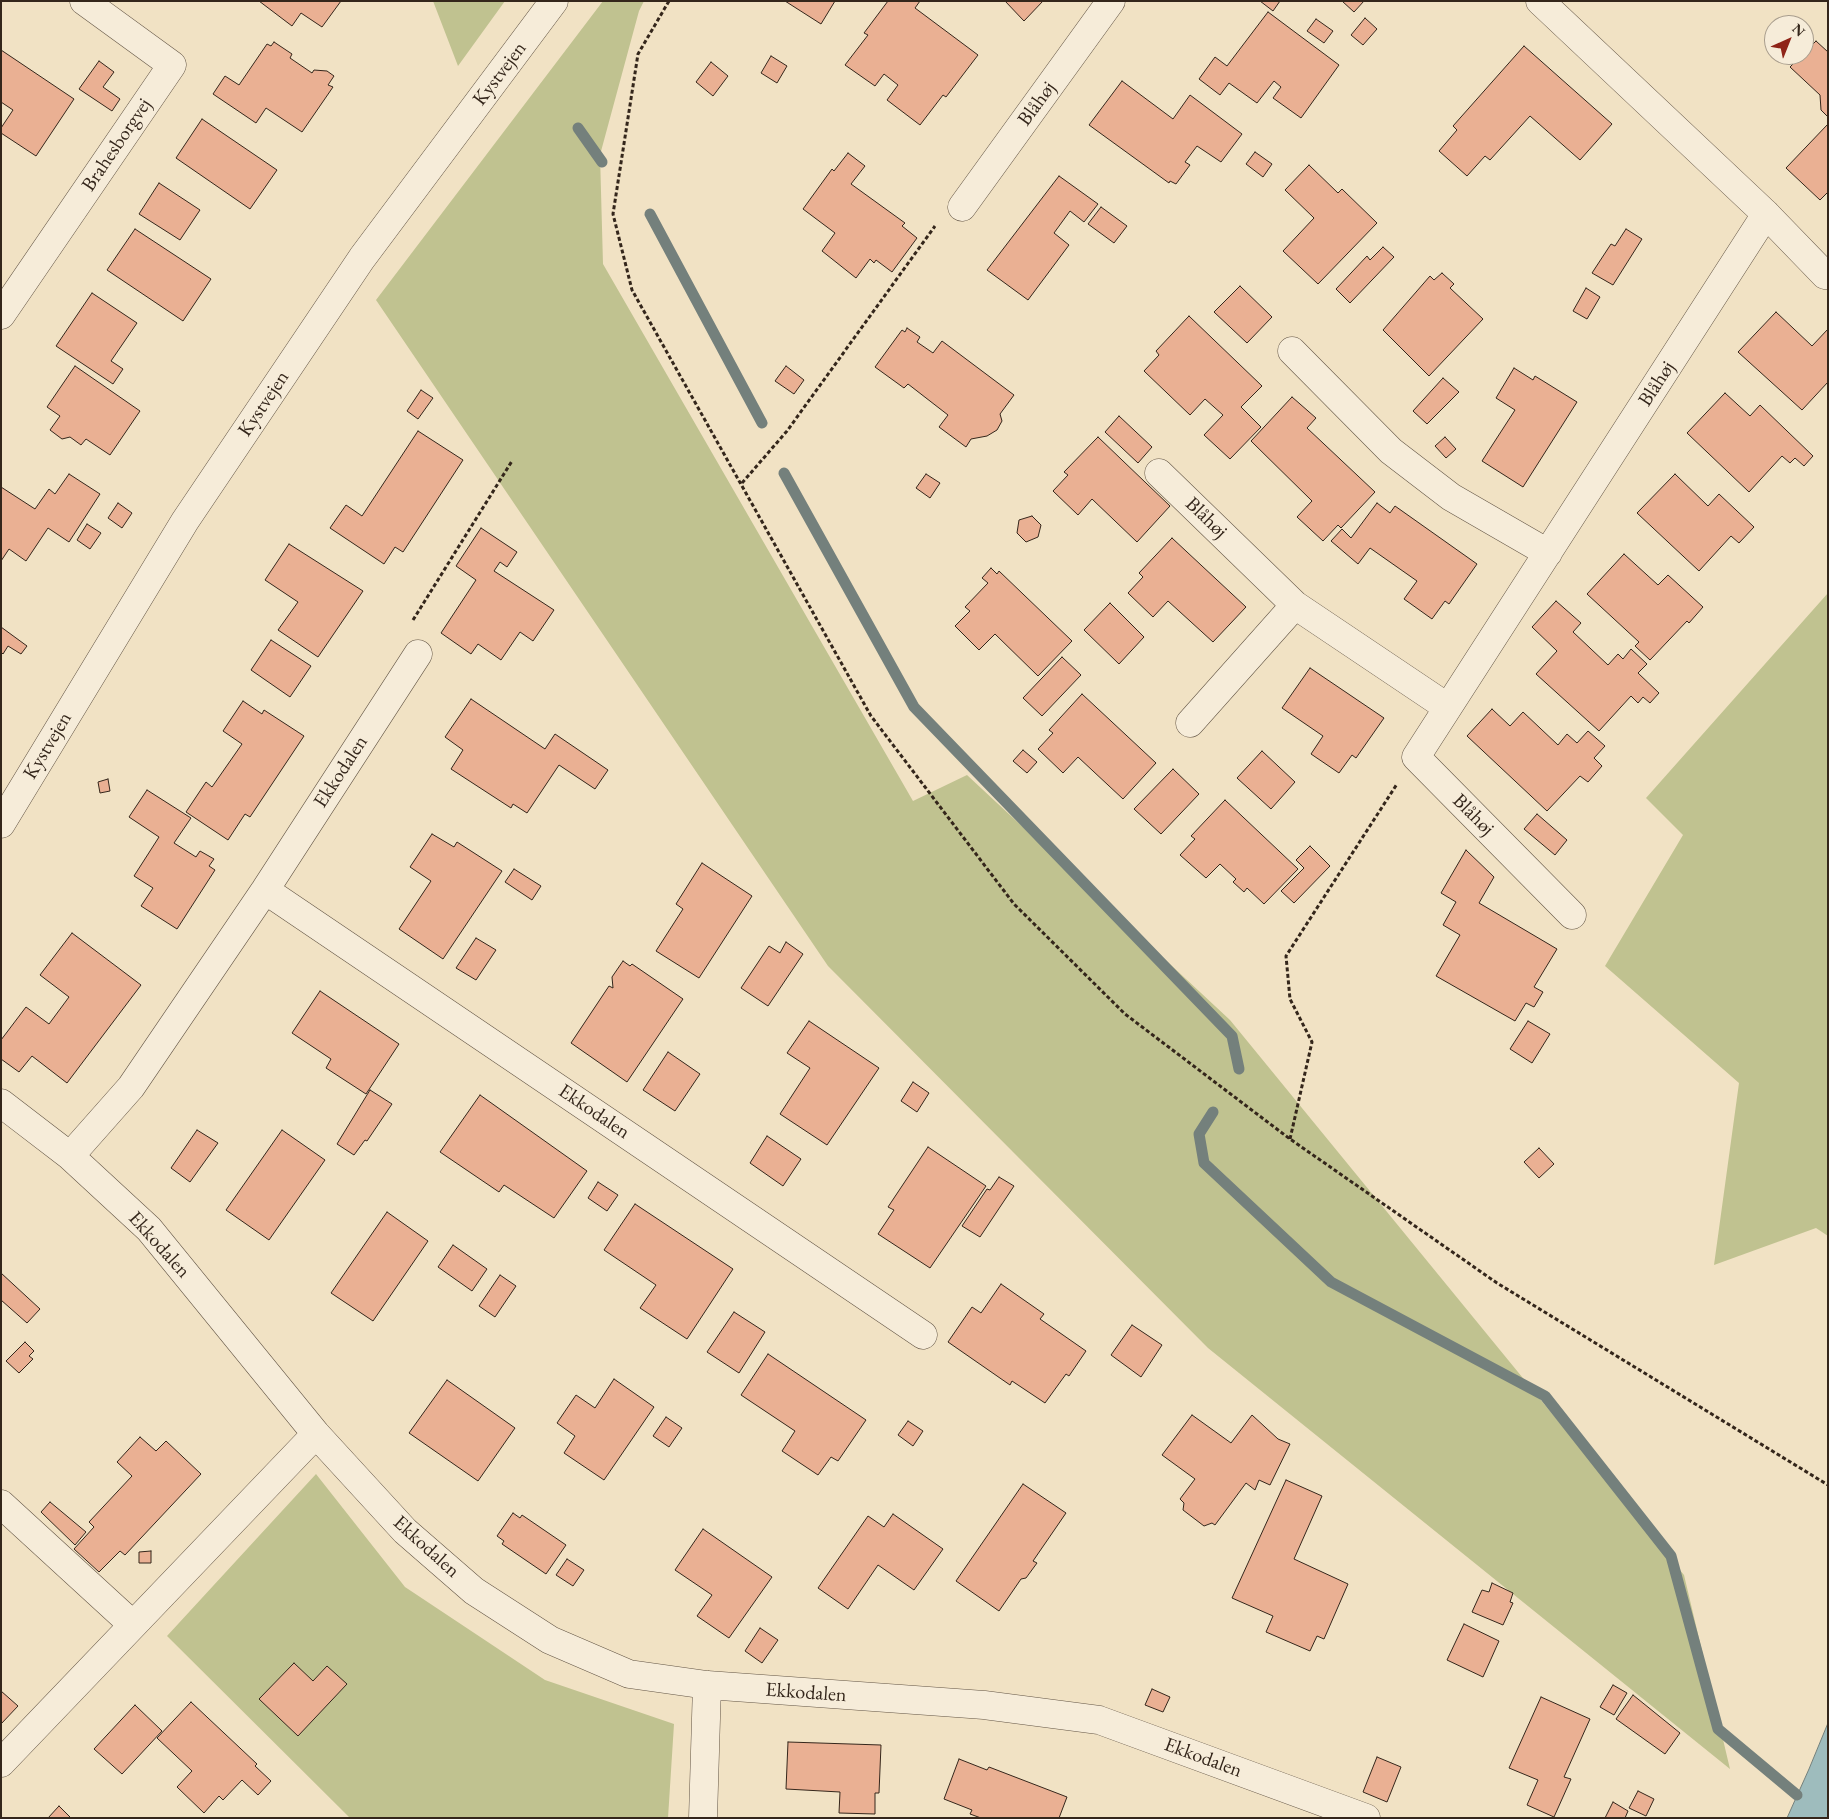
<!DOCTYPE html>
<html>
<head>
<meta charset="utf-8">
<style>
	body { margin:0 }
	#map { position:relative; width:1829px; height:1819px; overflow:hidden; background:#f1e2c4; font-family:"EB Garamond",serif }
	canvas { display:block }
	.frame { position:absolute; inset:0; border:2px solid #34261b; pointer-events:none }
	.north { position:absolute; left:1764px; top:15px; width:50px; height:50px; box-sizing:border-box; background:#f6ecd9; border:1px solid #a89d8d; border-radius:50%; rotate:44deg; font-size:14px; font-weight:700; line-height:20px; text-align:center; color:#34261b }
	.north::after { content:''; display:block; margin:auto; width:18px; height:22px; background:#8f2418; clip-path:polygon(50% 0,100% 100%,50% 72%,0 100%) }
</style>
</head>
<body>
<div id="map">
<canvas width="1829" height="1819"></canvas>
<div class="frame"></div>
<div class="north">N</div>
</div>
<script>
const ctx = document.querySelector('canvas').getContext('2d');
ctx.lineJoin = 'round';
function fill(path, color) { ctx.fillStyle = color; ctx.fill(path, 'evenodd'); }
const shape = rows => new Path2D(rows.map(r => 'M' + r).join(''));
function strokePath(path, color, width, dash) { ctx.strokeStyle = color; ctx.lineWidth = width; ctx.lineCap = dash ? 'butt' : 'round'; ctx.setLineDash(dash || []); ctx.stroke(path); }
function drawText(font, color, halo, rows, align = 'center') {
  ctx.font = font + ' "EB Garamond",serif'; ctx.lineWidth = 4; ctx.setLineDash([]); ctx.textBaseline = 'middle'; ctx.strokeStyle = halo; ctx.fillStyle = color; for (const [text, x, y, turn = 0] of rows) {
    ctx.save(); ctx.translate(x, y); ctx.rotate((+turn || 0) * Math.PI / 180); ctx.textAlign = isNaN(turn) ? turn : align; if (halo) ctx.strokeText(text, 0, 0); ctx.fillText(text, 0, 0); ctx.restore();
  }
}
const green = shape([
	[433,1,505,1,458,66],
	[603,1,644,1,639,11,600,155,603,264,913,801,967,775,1230,1020,1684,1575,1730,1769,1208,1348,828,966,376,300],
	[1828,593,1828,1236,1816,1228,1714,1265,1739,1083,1605,966,1683,835,1646,798],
	[316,1474,405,1587,545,1680,674,1724,668,1818,350,1818,167,1636]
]);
const water = shape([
	[1828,1723,1828,1818,1787,1818,1809,1769,1828,1723]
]);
const stream = shape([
	[578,128,602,162],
	[650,214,762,423],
	[784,473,914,707,1232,1036,1239,1069],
	[1213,1112,1199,1134,1204,1163,1331,1282,1545,1396,1671,1556,1718,1729,1797,1795]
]);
const building = shape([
	[259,1,341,1,322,27,301,13,292,26,259,1],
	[785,1,835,1,821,24,785,1],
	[888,1,920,1,915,8,978,55,946,97,943,95,920,125,887,100,898,85,884,74,875,86,845,65,868,35,864,33,888,1],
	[1005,1,1043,1,1024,21,1005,1],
	[1260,1,1280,1,1273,11,1260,1],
	[1342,1,1364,1,1354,12,1342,1],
	[1268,12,1339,65,1301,118,1273,98,1281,87,1274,81,1257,103,1229,83,1220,95,1199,79,1215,57,1227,66,1268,12],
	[1365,18,1377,29,1363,45,1351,35,1365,18],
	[1316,19,1333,31,1324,43,1307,31,1316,19],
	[1816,41,1828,52,1828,117,1821,110,1820,95,1790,67,1816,41],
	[274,42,292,54,290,58,312,73,314,70,327,71,334,76,328,85,333,87,302,132,266,108,256,123,213,94,225,76,239,85,267,44,271,46,274,42],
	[1524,46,1612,124,1580,160,1530,116,1490,160,1485,156,1467,176,1439,151,1457,130,1453,126,1524,46],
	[1,50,74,99,36,156,1,133,1,128,13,110,1,102,1,50],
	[771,56,787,66,777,83,761,73,771,56],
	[99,61,114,72,103,87,120,99,112,111,79,89,99,61],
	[711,62,728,76,713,96,696,82,711,62],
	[1122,81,1173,119,1190,95,1242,134,1221,162,1197,146,1185,162,1190,165,1176,184,1170,181,1169,183,1089,125,1122,81],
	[202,119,277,170,250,209,176,158,202,119],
	[1828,124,1828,192,1820,200,1786,168,1828,124],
	[1255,152,1272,164,1263,177,1246,164,1255,152],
	[848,153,865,166,851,184,905,223,902,226,917,238,892,272,876,260,874,263,870,259,856,278,822,251,835,233,803,209,832,169,834,171,848,153],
	[1309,165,1338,193,1342,189,1377,223,1318,284,1283,251,1314,218,1285,190,1309,165],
	[1059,176,1098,204,1084,222,1070,211,1054,233,1069,245,1028,300,987,270,1059,176],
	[159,183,200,210,180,240,139,214,159,183],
	[1101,207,1127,226,1114,243,1088,224,1101,207],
	[135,229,211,279,183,321,107,270,135,229],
	[1626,229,1642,239,1613,285,1592,273,1611,244,1615,246,1626,229],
	[1383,247,1394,257,1350,303,1336,289,1367,256,1370,260,1383,247],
	[1442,273,1454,284,1450,288,1483,319,1429,376,1383,330,1430,276,1434,280,1442,273],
	[1240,286,1272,317,1247,343,1214,312,1240,286],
	[1586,288,1600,297,1587,319,1573,311,1586,288],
	[92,293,137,323,111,361,123,369,113,384,56,346,92,293],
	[1776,312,1812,346,1828,329,1828,382,1802,410,1738,352,1776,312],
	[1189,316,1262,386,1241,407,1261,427,1230,459,1204,435,1223,415,1205,399,1190,415,1144,371,1159,355,1156,351,1189,316],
	[907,328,920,337,917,342,933,353,942,341,1014,395,1000,414,1002,421,997,430,987,436,971,439,966,447,939,427,948,415,908,384,904,388,875,367,902,330,905,332,907,328],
	[75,366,140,411,110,455,86,439,81,445,70,437,62,439,50,430,60,416,47,407,75,366],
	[786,366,804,380,794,394,775,381,786,366],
	[1514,368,1533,380,1535,376,1577,402,1523,487,1482,461,1515,410,1496,398,1514,368],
	[1443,378,1459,392,1427,424,1413,411,1443,378],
	[421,390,433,398,418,419,407,411,421,390],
	[1725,393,1750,416,1760,405,1813,456,1804,466,1795,458,1790,463,1782,456,1749,492,1687,433,1725,393],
	[1292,397,1316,418,1307,428,1375,492,1341,528,1338,525,1323,541,1297,517,1312,501,1251,441,1292,397],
	[1119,416,1152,447,1138,463,1105,432,1119,416],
	[418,431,463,460,403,552,395,547,384,564,330,528,346,505,362,516,418,431],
	[1098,437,1170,506,1137,542,1092,499,1078,515,1053,491,1068,475,1064,472,1098,437],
	[1445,437,1456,449,1446,458,1435,446,1445,437],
	[69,474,100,494,69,542,48,528,26,561,9,549,1,561,1,487,35,509,49,489,55,494,69,474],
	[926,474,940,483,930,498,916,488,926,474],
	[1675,474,1708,506,1719,494,1754,527,1739,543,1731,536,1699,571,1637,513,1675,474],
	[118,503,132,513,122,528,108,518,118,503],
	[1377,503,1390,513,1395,506,1477,564,1449,604,1445,601,1432,619,1404,599,1417,581,1370,548,1358,564,1331,541,1342,529,1351,538,1377,503],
	[1032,516,1041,525,1038,537,1026,542,1017,533,1019,520,1032,516],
	[87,524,101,533,90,549,77,540,87,524],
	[481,528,517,552,507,567,500,562,494,571,554,610,533,641,520,632,501,660,478,644,471,654,441,633,476,580,456,566,481,528],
	[1172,538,1246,607,1213,642,1168,601,1153,617,1128,593,1143,577,1139,573,1172,538],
	[289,544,363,591,318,657,278,630,298,602,265,580,289,544],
	[1624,554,1658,585,1668,575,1703,607,1689,623,1687,621,1650,660,1635,646,1639,642,1587,594,1624,554],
	[991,568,997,574,999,571,1072,641,1038,676,995,634,979,650,955,626,970,611,965,607,988,583,982,578,991,568],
	[1556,601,1581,623,1573,632,1608,665,1618,654,1623,659,1631,649,1647,664,1638,673,1659,693,1650,703,1643,697,1638,703,1631,696,1599,731,1536,674,1557,651,1532,627,1556,601],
	[1110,603,1144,637,1119,664,1084,630,1110,603],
	[1,627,27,646,21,654,8,646,3,654,1,652,1,627],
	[271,640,311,666,290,697,251,670,271,640],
	[1062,657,1081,675,1042,716,1023,698,1062,657],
	[1310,668,1384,718,1356,758,1352,755,1339,773,1311,754,1323,736,1282,708,1310,668],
	[1082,694,1156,763,1123,799,1078,757,1063,773,1038,749,1053,733,1049,730,1082,694],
	[471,699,545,749,555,734,608,770,595,789,559,765,527,813,513,804,511,808,451,769,463,750,445,737,471,699],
	[243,701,262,714,264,710,304,736,250,817,245,814,228,840,186,812,206,782,212,787,242,744,223,731,243,701],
	[1492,709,1510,726,1523,712,1558,745,1567,734,1577,743,1588,731,1605,746,1594,758,1602,766,1588,782,1580,776,1547,811,1467,736,1492,709],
	[1023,750,1037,762,1027,773,1013,761,1023,750],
	[1262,751,1295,782,1271,809,1237,778,1262,751],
	[1173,769,1199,794,1161,834,1134,809,1173,769],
	[108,779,110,791,100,793,98,782,108,779],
	[147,790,191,818,174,843,196,857,200,851,214,859,209,866,215,870,177,929,141,906,153,888,134,876,159,837,129,817,147,790],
	[1225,800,1298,869,1264,904,1247,888,1244,892,1233,882,1236,879,1220,864,1206,878,1180,855,1195,839,1191,836,1225,800],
	[1537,814,1567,840,1555,855,1524,829,1537,814],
	[432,834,454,847,457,842,502,871,443,959,399,929,431,881,410,867,432,834],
	[1310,846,1330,866,1294,903,1281,891,1304,868,1296,860,1310,846],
	[1466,850,1494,877,1479,903,1557,949,1534,987,1543,992,1534,1007,1526,1003,1515,1021,1436,976,1460,935,1443,925,1456,902,1441,893,1466,850],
	[702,863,752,896,699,978,656,951,683,909,676,904,702,863],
	[514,869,541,886,532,900,505,882,514,869],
	[72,933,141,985,67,1083,32,1056,19,1072,1,1059,1,1040,26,1007,49,1024,69,997,40,975,72,933],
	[476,938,496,950,476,980,456,968,476,938],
	[786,942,803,954,768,1006,741,988,769,946,780,953,786,942],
	[623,961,630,966,632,964,683,999,627,1082,571,1043,609,986,613,988,612,977,623,961],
	[320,991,399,1044,366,1094,326,1068,331,1059,292,1033,320,991],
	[809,1021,879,1068,827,1145,780,1114,810,1068,787,1053,809,1021],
	[1528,1021,1550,1034,1532,1063,1510,1049,1528,1021],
	[668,1052,700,1074,675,1111,643,1090,668,1052],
	[913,1082,929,1093,917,1112,901,1101,913,1082],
	[370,1090,392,1104,367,1141,365,1140,354,1155,337,1144,370,1090],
	[480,1095,587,1171,554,1218,504,1185,499,1192,440,1152,480,1095],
	[197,1130,218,1143,190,1182,171,1168,197,1130],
	[282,1130,325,1160,269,1240,226,1210,282,1130],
	[767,1136,801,1159,783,1186,750,1163,767,1136],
	[928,1147,986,1186,930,1268,878,1234,894,1210,888,1207,928,1147],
	[1539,1148,1554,1164,1539,1178,1524,1162,1539,1148],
	[999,1177,1014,1186,980,1237,962,1226,987,1189,990,1190,999,1177],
	[598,1182,618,1195,607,1211,588,1198,598,1182],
	[635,1204,733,1269,687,1339,640,1308,656,1285,604,1250,635,1204],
	[387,1212,428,1241,373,1321,331,1293,387,1212],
	[453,1245,487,1269,472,1291,438,1267,453,1245],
	[1,1273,40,1309,27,1323,1,1300,1,1273],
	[500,1275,516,1286,495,1317,479,1306,500,1275],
	[1001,1284,1044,1314,1040,1319,1086,1351,1069,1376,1066,1374,1045,1403,1012,1381,1010,1385,948,1342,972,1307,981,1313,1001,1284],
	[734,1312,765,1332,739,1373,707,1352,734,1312],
	[1132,1325,1162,1345,1141,1377,1111,1355,1132,1325],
	[25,1342,34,1351,29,1356,33,1359,19,1373,6,1361,25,1342],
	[768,1354,866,1420,838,1461,831,1457,818,1475,782,1451,795,1431,741,1395,768,1354],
	[614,1379,654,1407,604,1480,564,1453,575,1436,557,1423,576,1395,595,1408,614,1379],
	[447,1380,515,1428,478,1481,409,1433,447,1380],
	[1192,1415,1231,1443,1252,1415,1278,1439,1290,1444,1270,1485,1259,1480,1255,1490,1246,1483,1215,1525,1212,1523,1204,1526,1183,1510,1184,1503,1180,1499,1195,1479,1162,1455,1192,1415],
	[666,1417,682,1428,669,1447,653,1436,666,1417],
	[908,1421,923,1431,913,1446,898,1435,908,1421],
	[140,1437,156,1451,166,1441,201,1474,125,1555,120,1551,99,1572,74,1549,94,1527,89,1522,132,1476,117,1462,140,1437],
	[1286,1480,1322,1496,1294,1559,1348,1584,1324,1639,1317,1636,1310,1651,1266,1632,1273,1616,1232,1598,1286,1480],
	[1023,1484,1066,1513,1033,1561,1037,1563,1026,1578,1021,1579,999,1611,956,1581,1023,1484],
	[50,1502,86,1532,75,1545,41,1512,50,1502],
	[513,1513,520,1518,522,1515,566,1545,546,1574,502,1544,504,1541,497,1536,513,1513],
	[893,1514,943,1549,914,1590,878,1565,848,1609,818,1588,868,1516,884,1527,893,1514],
	[703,1529,772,1577,729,1638,697,1616,712,1595,675,1570,703,1529],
	[151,1551,151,1563,139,1563,139,1552,151,1551],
	[567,1559,584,1570,573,1586,556,1575,567,1559],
	[1492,1583,1513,1593,1510,1602,1513,1603,1503,1625,1472,1612,1482,1590,1489,1592,1492,1583],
	[1464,1624,1499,1641,1483,1677,1447,1660,1464,1624],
	[760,1628,778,1640,762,1663,745,1651,760,1628],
	[294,1663,313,1681,327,1666,347,1684,298,1736,259,1699,294,1663],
	[1613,1685,1627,1693,1614,1715,1600,1707,1613,1685],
	[1152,1689,1170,1697,1163,1712,1145,1705,1152,1689],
	[1,1691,18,1706,1,1724,1,1691],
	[1633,1695,1680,1733,1665,1754,1616,1719,1633,1695],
	[1541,1697,1590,1719,1564,1777,1571,1779,1554,1817,1527,1805,1538,1780,1509,1768,1541,1697],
	[191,1702,257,1764,255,1766,271,1781,258,1795,242,1780,223,1800,219,1796,204,1813,177,1787,192,1771,157,1738,191,1702],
	[135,1705,162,1731,122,1774,94,1749,135,1705],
	[788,1742,881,1745,879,1793,875,1793,875,1814,839,1813,840,1792,786,1789,788,1742],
	[1377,1757,1401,1767,1387,1802,1363,1792,1377,1757],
	[959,1759,987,1770,989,1767,1067,1797,1059,1818,981,1818,970,1814,972,1810,944,1799,959,1759],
	[1638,1791,1654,1799,1646,1816,1629,1808,1638,1791],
	[1613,1802,1628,1811,1625,1818,1605,1818,1613,1802],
	[59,1806,71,1818,48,1818,59,1806]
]);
const path = shape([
	[669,1,638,54,613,214,632,290,871,716,1014,904,1125,1014,1290,1139,1497,1283,1828,1485],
	[742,483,787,431,935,226],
	[413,620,512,461],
	[1290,1139,1312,1042,1290,999,1286,956,1397,784]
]);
const minor = shape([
	[1540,1,1766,214,1825,275,1828,273],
	[962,207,1111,1],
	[1,315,172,65,84,1],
	[1292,351,1391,451,1451,497,1548,553],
	[1159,473,1295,605,1447,707],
	[1190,723,1295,605],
	[265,890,923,1335],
	[1572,915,1416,757,1766,214],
	[1,1103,70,1156,149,1229,316,1434,405,1531,474,1591,550,1640,629,1674,707,1685,984,1705,1099,1720,1366,1818],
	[70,1156,131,1087,265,890,418,654],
	[1,1504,133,1625],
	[1,1763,316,1434],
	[703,1818,707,1685]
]);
const tertiary = shape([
	[1,824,185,521,362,258,554,1]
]);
const streetNames = [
	["Kystvejen",500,74,-53],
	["Blåhøj",1037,104,-54],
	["Brahesborgvej",117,145,-56],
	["Blåhøj",1657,384,-57],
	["Kystvejen",264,404,-56],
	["Blåhøj",1206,518,44],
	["Kystvejen",48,746,-59],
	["Ekkodalen",341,772,-57],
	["Blåhøj",1473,815,45],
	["Ekkodalen",594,1112,34],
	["Ekkodalen",159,1245,48],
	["Ekkodalen",426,1547,42],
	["Ekkodalen",806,1693,4],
	["Ekkodalen",1203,1758,20]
];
fill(green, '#c0c290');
fill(water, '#9ebcbd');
strokePath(water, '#74807c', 1);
strokePath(stream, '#74807c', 11);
fill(building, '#eab093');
strokePath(building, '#34261b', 1);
strokePath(minor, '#635545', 29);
strokePath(tertiary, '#635545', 29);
strokePath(path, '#34261b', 3, [4, 2.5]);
strokePath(minor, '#f6ecd9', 28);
strokePath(tertiary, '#f6ecd9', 28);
drawText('20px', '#34261b', '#f6ecd9', streetNames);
</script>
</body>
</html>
